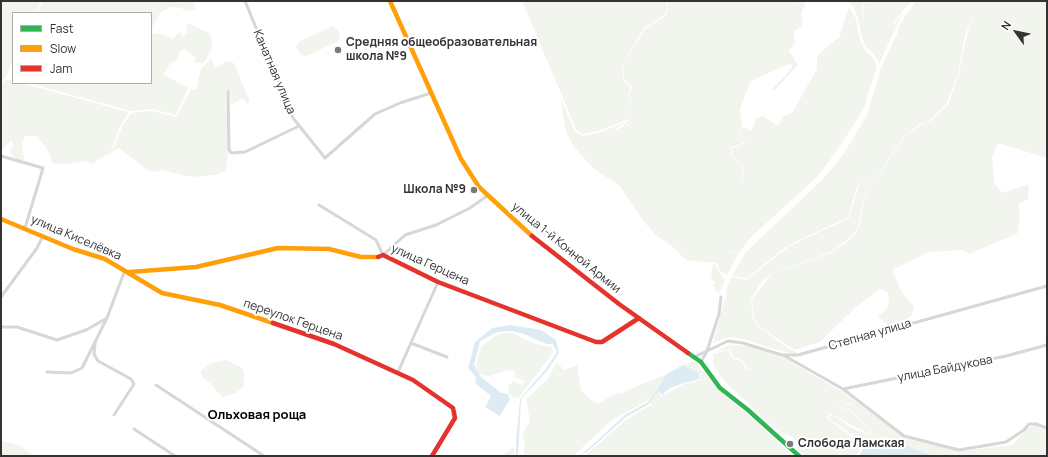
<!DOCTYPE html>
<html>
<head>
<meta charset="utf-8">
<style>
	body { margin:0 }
	#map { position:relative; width:1048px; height:457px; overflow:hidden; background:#fff; font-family:Manrope,sans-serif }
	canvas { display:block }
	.frame { position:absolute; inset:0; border:2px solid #333; pointer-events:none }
	.legend { position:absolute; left:12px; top:12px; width:140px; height:72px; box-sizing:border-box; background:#fff; border:1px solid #adadad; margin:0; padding:5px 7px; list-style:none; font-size:12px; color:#333 }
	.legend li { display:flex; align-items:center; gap:8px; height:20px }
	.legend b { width:20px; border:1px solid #adadad }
	.north { position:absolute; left:996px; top:12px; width:40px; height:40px; -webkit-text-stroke:3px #fff; paint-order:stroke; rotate:303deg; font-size:11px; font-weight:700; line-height:16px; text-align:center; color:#333 }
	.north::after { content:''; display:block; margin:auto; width:14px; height:18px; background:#333; clip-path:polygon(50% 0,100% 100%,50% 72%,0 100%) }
</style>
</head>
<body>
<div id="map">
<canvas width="1048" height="457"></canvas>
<div class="frame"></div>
<ul class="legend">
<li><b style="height:5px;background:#30b455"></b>Fast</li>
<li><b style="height:5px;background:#ff9f0a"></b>Slow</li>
<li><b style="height:5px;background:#e5322d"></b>Jam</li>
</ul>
<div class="north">N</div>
</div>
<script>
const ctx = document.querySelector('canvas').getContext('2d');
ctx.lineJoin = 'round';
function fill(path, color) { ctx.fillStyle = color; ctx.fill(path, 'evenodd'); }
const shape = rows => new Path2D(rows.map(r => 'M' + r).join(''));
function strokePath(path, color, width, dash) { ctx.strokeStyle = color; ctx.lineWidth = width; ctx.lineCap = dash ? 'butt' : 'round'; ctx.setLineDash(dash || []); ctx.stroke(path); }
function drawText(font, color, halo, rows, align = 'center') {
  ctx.font = font + ' Manrope,sans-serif'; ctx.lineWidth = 4; ctx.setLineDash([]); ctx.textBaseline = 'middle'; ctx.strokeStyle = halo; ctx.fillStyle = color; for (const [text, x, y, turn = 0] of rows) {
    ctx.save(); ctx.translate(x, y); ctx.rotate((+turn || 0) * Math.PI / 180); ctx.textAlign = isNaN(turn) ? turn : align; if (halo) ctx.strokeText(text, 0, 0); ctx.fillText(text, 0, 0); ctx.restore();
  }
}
const green = shape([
	[1,1,42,1,35,13,13,13,13,60,6,77,1,82],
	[44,1,194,1,195,9,189,11,177,7,170,7,160,13,151,29,151,13,36,13],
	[522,1,667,1,666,14,644,28,622,65,623,81,631,87,629,91,631,116,630,92,633,87,624,80,623,64,645,29,667,15,668,1,796,1,782,15,797,1,806,1,801,14,803,23,801,27,793,32,795,42,789,51,798,65,775,90,773,89,773,86,777,84,792,68,792,65,789,64,751,81,740,109,742,126,739,131,745,140,740,131,743,127,752,131,756,118,763,116,778,126,782,117,792,113,817,69,817,56,840,36,849,7,856,19,859,36,864,49,874,59,877,67,863,110,838,149,818,176,749,239,738,254,734,251,729,254,734,252,738,254,727,275,719,270,717,263,686,260,672,246,656,235,645,223,619,185,594,169,573,146,566,131,560,97,574,130,582,136,598,133,626,122,613,131,631,124,635,121,622,127,631,118,599,131,582,134,576,129],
	[746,140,746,141,740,146,732,148,732,155,744,169,741,190,743,169,731,155,731,147,739,145],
	[845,1,865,1,862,6,865,32,863,7,866,1,904,1,908,3,905,1,912,1,905,9,906,6,895,21,891,33,896,22,903,12,879,64,876,57,866,47,861,35,858,17,851,4],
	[916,1,1047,1,1047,158,998,143,992,157,994,183,1002,193,1029,184,1028,199,1018,204,1020,215,1018,233,969,254,963,250,929,252,892,270,901,291,914,307,912,315,900,323,890,326,878,317,888,307,889,302,888,292,879,289,856,307,820,342,795,350,760,327,754,318,752,301,755,295,772,274,830,253,847,242,858,230,864,203,869,190,904,137,921,125,931,121,948,105,959,73,967,35,975,13,965,35,958,74,946,105,929,121,920,124,903,137,869,189,863,203,857,229,846,241,830,252,771,274,763,280,754,294,751,301,753,319,759,327,789,349,798,353,794,354,774,349,746,340,730,337,713,343,724,302,726,298,727,287,732,277,747,280,788,247,849,218,859,186,873,168,857,187,848,217,787,246,747,278,732,276,746,252,823,179,843,155,867,115,881,68,897,34,900,24],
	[189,23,201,30,208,32,212,40,212,48,204,63,195,63,195,57,185,49,180,51,178,59,170,64,163,74,188,88,176,115,152,109,131,111,28,83,151,83,151,33,165,35,172,39,180,32,183,37,188,33,186,25],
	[333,26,340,33,339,41,306,56,301,55,296,47,300,41],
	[211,59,216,68,226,61,234,63,250,102,247,104,244,99,239,100,231,105,229,89,226,89,228,154,226,171,215,175,192,177,161,170,157,172,147,170,119,148,104,157,114,147,122,127,131,113,151,111,177,117,191,89,196,90,201,69],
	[6,79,13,81,13,83,21,83,129,112,120,126,113,146,108,153,93,164,86,161,66,164,52,163,51,157,45,146,36,136,25,136,22,144,24,160,18,160,9,152,13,146,12,140,1,150,1,85],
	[713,264,715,264,718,271,725,279,720,293,716,292,713,285,716,283,711,279],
	[504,333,513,333,532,343,552,347,553,353,519,397,513,398,509,393,508,385,514,381,521,385,525,381,515,377,514,370,505,371,489,376,479,374,476,367,481,347,497,335],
	[730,345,750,346,782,357,844,393,907,439,963,451,1012,445,1028,428,1035,425,1047,430,1047,455,933,456,886,437,868,439,865,444,828,418,832,415,845,423,848,426,869,435,872,430,849,409,836,406,841,404,852,405,867,419,852,404,841,404,835,406,849,410,871,430,869,434,831,414,826,418,863,445,856,456,806,456,796,448,797,443,793,438,786,434,783,436,723,380,713,364,714,354,729,350,732,358,741,361,746,369,756,371,747,368,742,360,733,357,730,349,715,352],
	[227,360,242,368,244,372,244,386,236,393,222,397,210,383,202,377,201,371,211,363],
	[693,361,702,369,724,395,758,423,793,456,645,456,644,453,644,456,584,456,605,439,610,446,605,438,626,420,651,405,658,411,650,403,659,392,661,395,658,398,684,384,701,380,698,372,684,365],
	[557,362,564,370,577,365,581,390,592,401,599,403,617,393,628,396,621,393,664,375,658,389,649,400,645,392,648,400,611,421,573,456,523,456,525,443,522,434,530,421,526,399,547,380],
	[1,441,16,444,35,456,1,456],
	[512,447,514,448,515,456,502,456,508,452]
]);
const water = shape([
	[510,325,541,330,556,340,559,353,547,371,521,399,518,456,516,456,516,442,520,399,545,370,557,352,553,344,546,344,524,334,511,331,497,332,480,341,474,365,480,376,501,393,508,394,510,399,500,416,485,407,491,396,475,383,476,377,468,368,475,342,492,328],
	[683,365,698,372,700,379,684,383,670,388,662,395,659,391,649,404,626,417,587,452,577,456,586,451,625,415,648,402,658,389,665,375],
	[873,439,892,440,933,456,859,456,866,444]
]);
const street = shape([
	[245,1,293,118,325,158,375,114,400,103,431,93],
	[228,91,229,149,231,153,245,152,299,126],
	[1,156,43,168,25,228],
	[319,205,376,240,383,255],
	[383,255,405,235,436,225,470,208,487,196],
	[1,297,37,248,43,236],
	[1,327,17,327,57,340,86,330,107,318],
	[95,343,94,354,98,361,131,379,134,384,114,415],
	[411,343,447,357],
	[783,355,843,389,904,436,959,450,1006,442,1024,430,1029,424,1036,424,1047,428],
	[694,357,707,351,719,314,721,297],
	[701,362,707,351,728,341,743,343,782,355,798,355,1047,286],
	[47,372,71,373,82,368,107,318,125,270],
	[398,372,438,282],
	[156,385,264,456],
	[843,389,1006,356,1047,345],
	[134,429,175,456]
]);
const fast = shape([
	[688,353,701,362,720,388,748,410,799,456]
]);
const slow = shape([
	[390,1,461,159,479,187,532,236],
	[1,219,73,249,105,259,162,293,220,305,273,323],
	[129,272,196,267,278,248,329,249,361,257,378,257]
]);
const jam = shape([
	[532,236,619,304,688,353],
	[378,257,383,255,438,282,596,342,602,342,639,318],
	[273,323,334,344,413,380,453,408,455,418,432,456]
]);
const markers = [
	[338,50,4,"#7a7a7a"],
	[474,190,4,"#7a7a7a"],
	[790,444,4,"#7a7a7a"]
];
const poiNames = [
	["Средняя общеобразовательная",346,43],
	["школа №9",346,57],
	["Школа №9",466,190,"right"],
	["Слобода Ламская",798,444]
];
const streetNames = [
	["Канатная улица",274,72,67],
	["улица Киселёвка",76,238,23],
	["улица 1-й Конной Армии",566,248,39],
	["улица Герцена",430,265,24],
	["переулок Герцена",293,320,19],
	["Степная улица",870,335,-16],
	["улица Байдукова",945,369,-11]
];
const neighbourhoodNames = [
	["Ольховая роща",257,415]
];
fill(green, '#f1f5ed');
fill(water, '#ddebf3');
strokePath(street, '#d7d7d7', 3);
strokePath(fast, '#30b455', 4.5);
strokePath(slow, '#ff9f0a', 4.5);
strokePath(jam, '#e5322d', 4.5);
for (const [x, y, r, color] of markers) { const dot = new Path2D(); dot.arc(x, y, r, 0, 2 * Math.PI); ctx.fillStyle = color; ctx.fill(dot); strokePath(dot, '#fff', 1.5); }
drawText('bold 12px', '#333', '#fff', poiNames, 'left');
drawText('12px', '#333', '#fff', streetNames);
drawText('bold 13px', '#000', '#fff', neighbourhoodNames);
</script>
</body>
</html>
